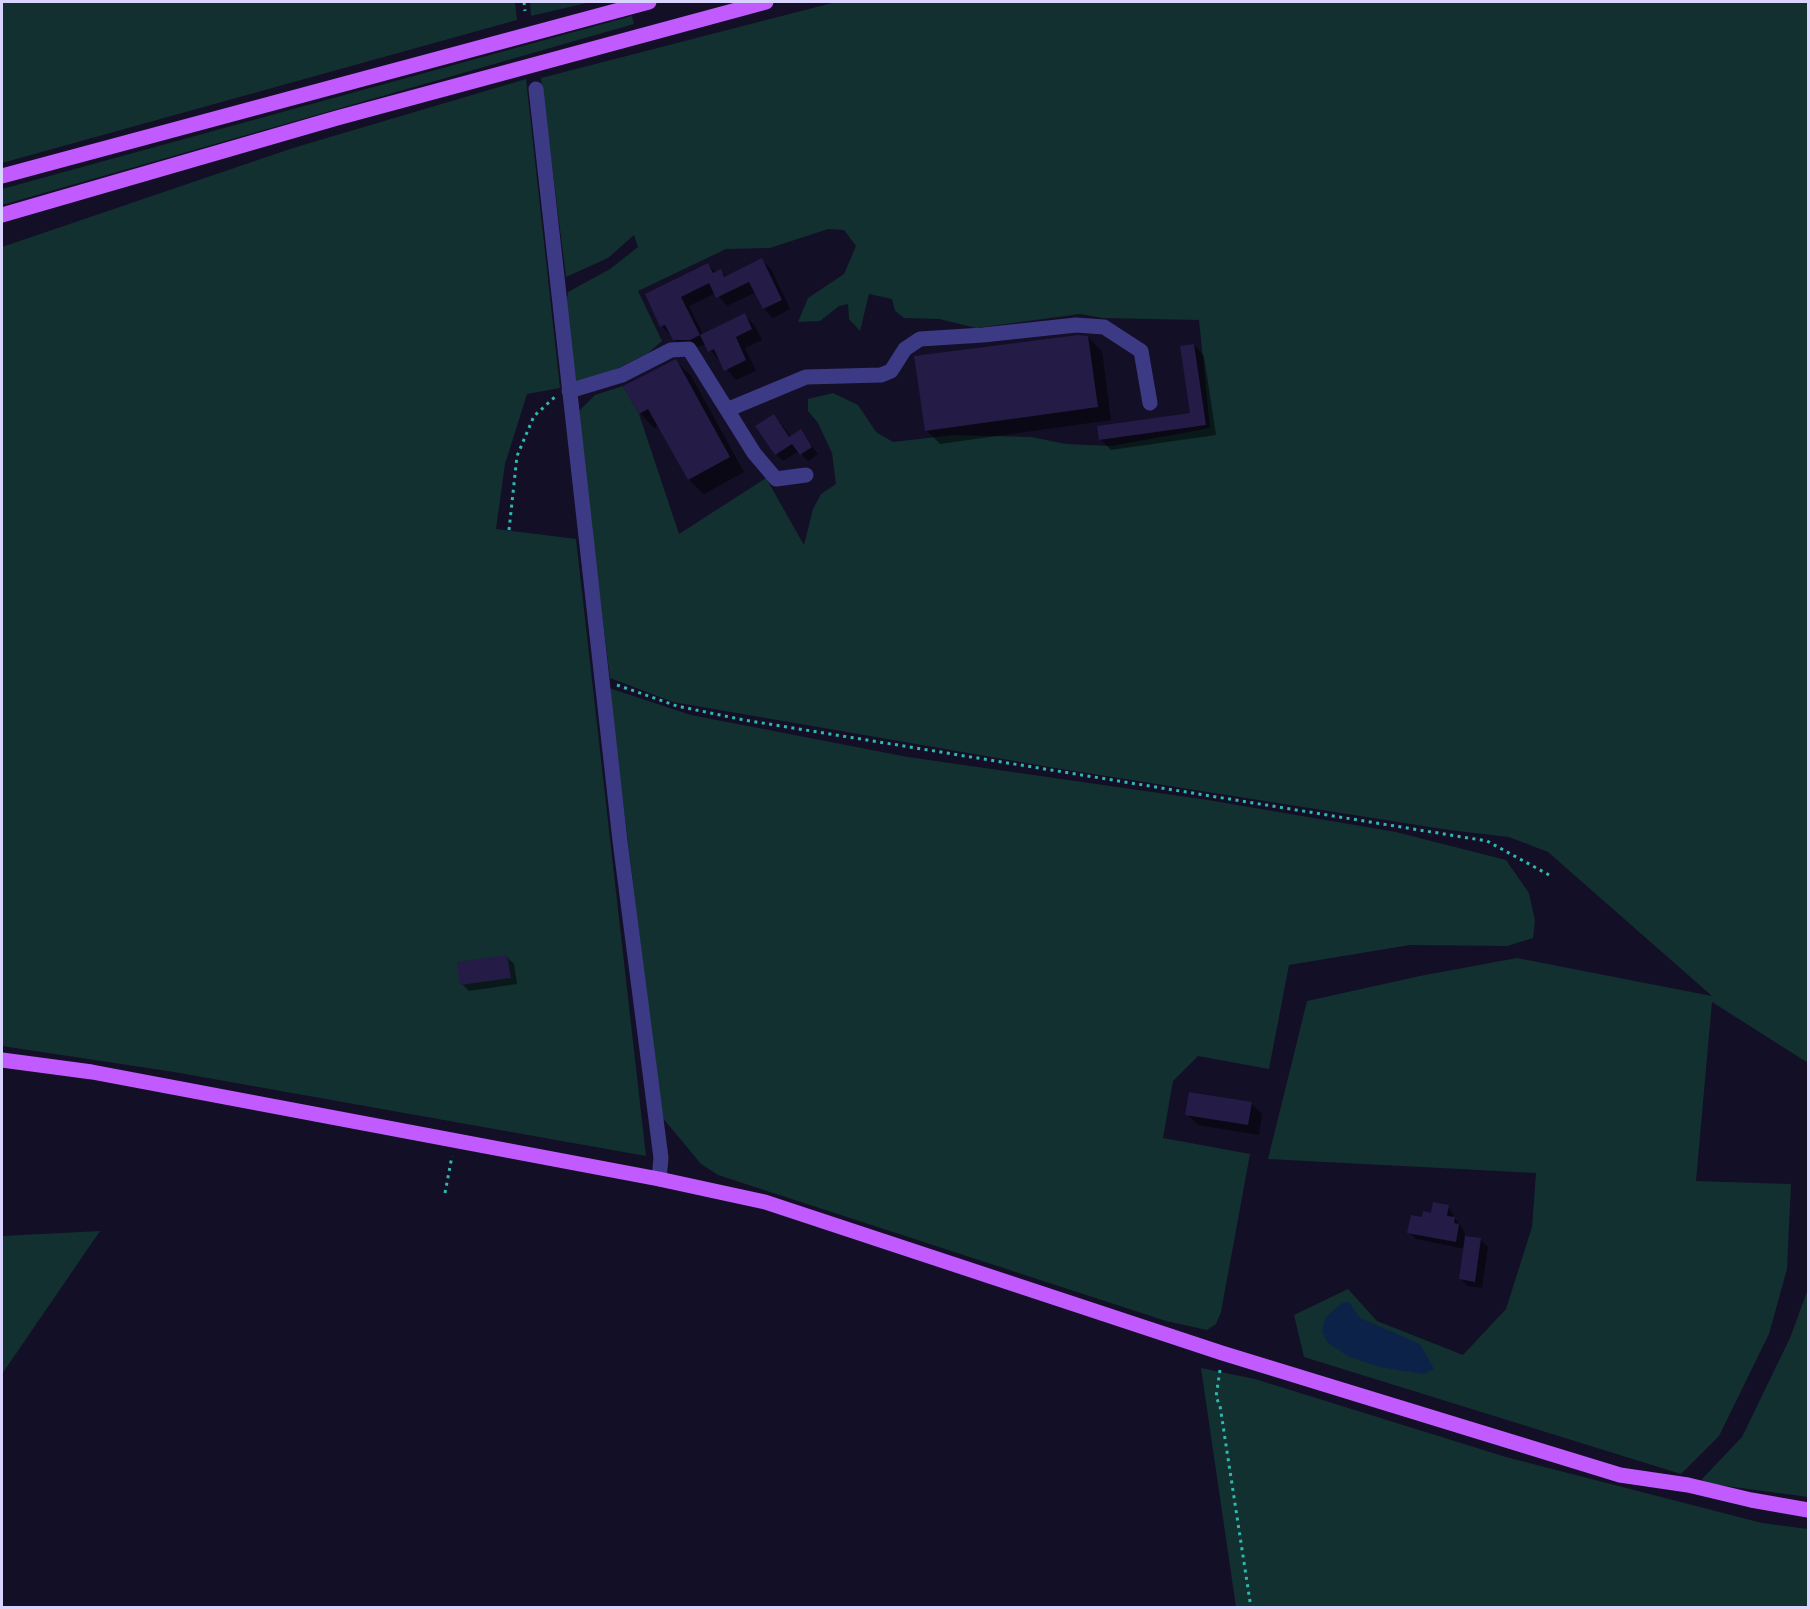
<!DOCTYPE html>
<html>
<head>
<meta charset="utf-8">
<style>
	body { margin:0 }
	#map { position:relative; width:1810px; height:1609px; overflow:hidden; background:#130f26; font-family:"PT Sans Narrow",sans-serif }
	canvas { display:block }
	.frame { position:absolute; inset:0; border:3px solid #d9d4ff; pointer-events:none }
</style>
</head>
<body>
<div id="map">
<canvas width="1810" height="1609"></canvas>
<div class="frame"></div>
</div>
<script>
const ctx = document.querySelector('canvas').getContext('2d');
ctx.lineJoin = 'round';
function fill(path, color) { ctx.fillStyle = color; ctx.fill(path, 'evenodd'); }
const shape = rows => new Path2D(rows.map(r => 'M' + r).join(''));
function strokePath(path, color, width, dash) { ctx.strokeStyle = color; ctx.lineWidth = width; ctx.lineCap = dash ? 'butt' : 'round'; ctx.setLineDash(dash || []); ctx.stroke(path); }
const green = shape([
	[2,2,515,2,517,20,2,163],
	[530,2,591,2,531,16],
	[836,2,1808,2,1808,1063,1712,1002,1696,1181,1791,1184,1787,1269,1769,1334,1719,1436,1681,1474,1304,1357,1294,1315,1348,1289,1377,1321,1463,1355,1506,1309,1532,1227,1536,1173,1268,1159,1307,1001,1420,976,1517,958,1712,996,1548,852,1509,837,1449,830,1055,768,673,702,610,678,577,413,595,395,623,386,639,414,679,534,766,478,804,545,813,509,821,494,836,484,832,453,818,423,808,411,808,399,833,393,858,405,876,432,893,442,953,435,1031,437,1066,444,1111,446,1210,428,1199,320,1102,318,1080,314,976,328,939,319,904,318,895,311,892,299,869,294,860,331,849,319,848,304,839,306,820,321,798,322,808,298,844,274,856,246,844,230,828,229,770,248,726,249,638,291,662,341,648,353,606,374,576,383,566,309,568,292,610,269,638,247,634,235,608,258,566,277,541,78],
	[632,16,634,24,2,205,2,189],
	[526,79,560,388,527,394,505,464,496,529,576,539,646,1156,174,1072,2,1046,2,247,293,148],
	[609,688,691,715,908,757,1208,800,1396,832,1506,860,1529,893,1535,921,1533,938,1507,946,1410,945,1289,965,1269,1069,1198,1056,1173,1081,1163,1138,1250,1154,1221,1312,1216,1324,1207,1330,1166,1321,718,1175,701,1164,662,1117],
	[100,1231,2,1374,2,1236],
	[1808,1289,1808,1497,1704,1483,1702,1479,1742,1437,1790,1338],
	[1201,1368,1255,1379,1506,1457,1762,1523,1808,1529,1808,1607,1236,1607]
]);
const water = shape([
	[1349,1302,1360,1318,1420,1344,1434,1369,1424,1374,1379,1367,1348,1356,1328,1343,1322,1332,1325,1318,1342,1303]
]);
const shadow = shape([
	[761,260,771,269,790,309,773,318,764,309,756,292,727,306,716,293,689,306,703,335,744,315,755,326,762,340,745,348,756,371,736,380,706,345,683,349,662,326,647,295,708,265,716,273,720,271,727,277],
	[1088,337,1102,351,1111,420,940,444,926,430],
	[1194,345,1204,356,1216,435,1111,450,1100,439,1191,414],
	[676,361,691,376,744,472,704,494,689,480,659,425,654,428,640,413],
	[774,415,791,437,801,431,818,454,808,461,799,451,783,461,776,454],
	[507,957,514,964,517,984,469,991,462,984],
	[1251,1103,1262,1114,1259,1135,1198,1125,1187,1114],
	[1448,1207,1465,1233,1464,1237,1481,1240,1488,1247,1482,1288,1468,1286,1461,1279,1465,1249,1416,1239,1409,1232,1423,1219]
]);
const building = shape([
	[762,258,782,300,763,309,749,282,716,298,709,283,681,297,700,335,690,340,673,340,665,325,660,327,645,294,708,263,713,273,721,269,724,277],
	[745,313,752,329,736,337,746,360,724,371,714,349,708,352,700,335],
	[1078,335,1088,336,1098,407,925,431,914,356],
	[1194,344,1206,425,1099,440,1097,426,1190,413,1180,346],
	[676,359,730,457,688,480,648,409,639,414,623,386],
	[774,414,789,437,801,429,812,447,800,455,792,444,775,455,755,426],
	[507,955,511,978,460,985,457,962],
	[1189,1092,1252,1102,1248,1125,1185,1115],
	[1433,1202,1449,1205,1447,1216,1455,1217,1454,1223,1459,1224,1456,1242,1407,1233,1411,1215,1422,1217,1423,1211,1431,1213],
	[1465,1236,1481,1238,1475,1282,1459,1279]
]);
const path = shape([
	[524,2,525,11],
	[509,530,517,456,534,416,556,396],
	[617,685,677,706,744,720,1487,841,1551,876],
	[445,1193,452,1156],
	[1220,1370,1216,1397,1220,1406,1251,1608]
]);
const minor = shape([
	[536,89,620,841,661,1158,659,1179],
	[569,391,622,375,671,350,689,349,754,453,776,479,806,475],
	[729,409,806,377,881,375,891,371,905,349,920,339,983,335,1076,325,1104,327,1141,351,1150,403]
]);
const major = shape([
	[2,176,649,2],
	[2,215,337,118,766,2],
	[2,1060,92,1072,659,1179,765,1202,1222,1353,1620,1475,1688,1485,1751,1500,1808,1510]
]);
fill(green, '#12302f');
fill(water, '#0c2248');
fill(shadow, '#0007');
fill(building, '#241b47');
strokePath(path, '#2fb8b0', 3, [3, 4.5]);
strokePath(minor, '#3d3a85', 15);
strokePath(major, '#c25bff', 15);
</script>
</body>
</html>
